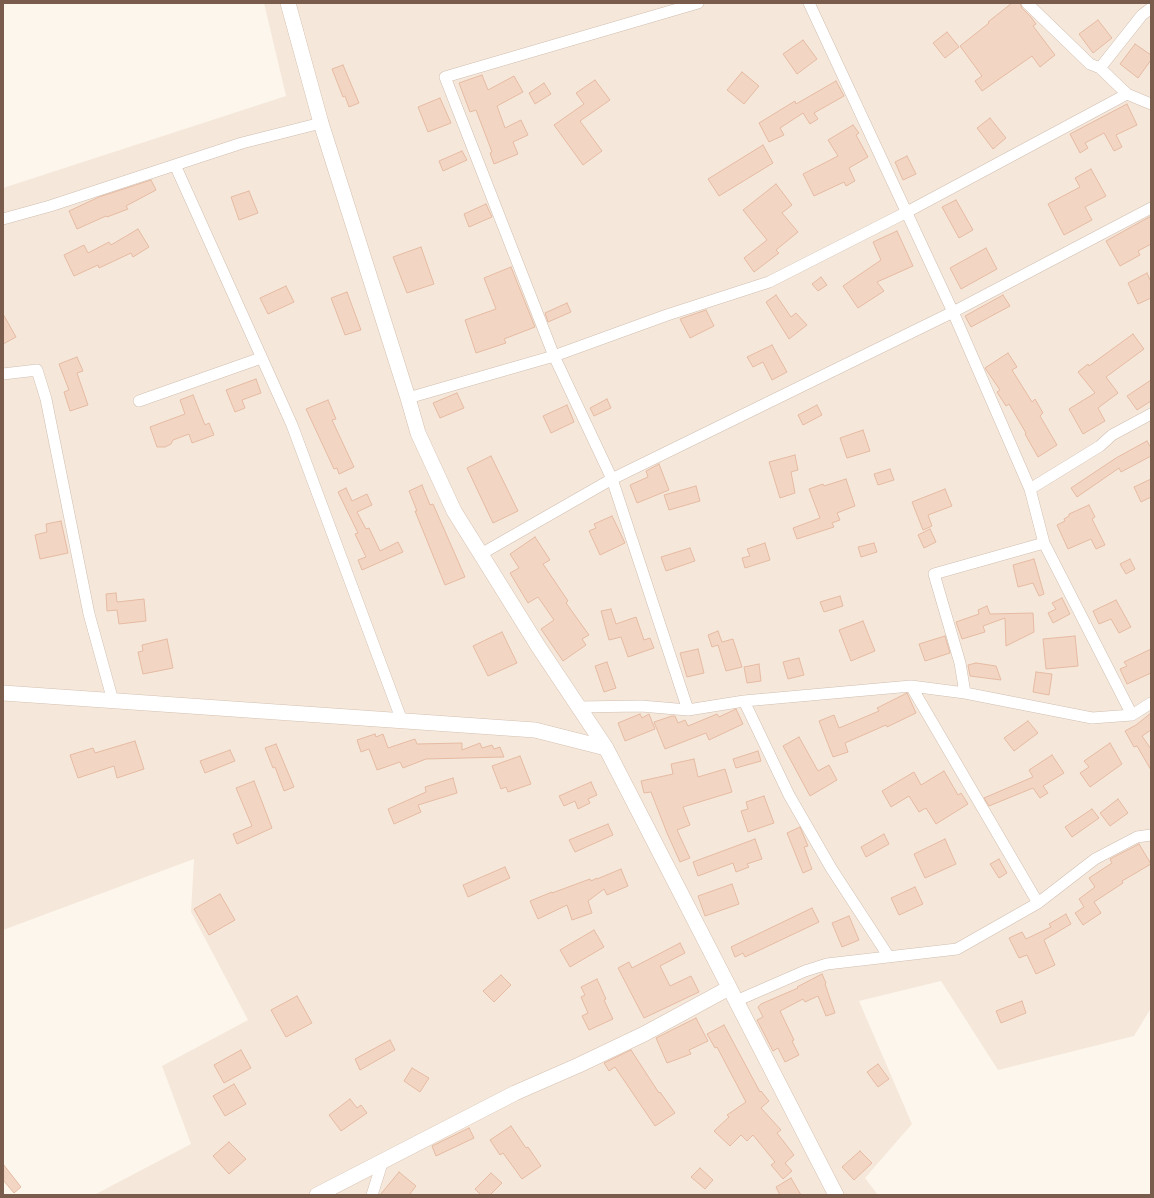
<!DOCTYPE html>
<html>
<head>
<meta charset="utf-8">
<style>
	body { margin:0 }
	#map { position:relative; width:1154px; height:1198px; overflow:hidden; background:#fdf6ec; font-family:Arial,sans-serif }
	canvas { display:block }
	.frame { position:absolute; inset:0; border:4px solid #7a5c4d; pointer-events:none }
</style>
</head>
<body>
<div id="map">
<canvas width="1154" height="1198"></canvas>
<div class="frame"></div>
</div>
<script>
const ctx = document.querySelector('canvas').getContext('2d');
ctx.lineJoin = 'round';
function fill(path, color) { ctx.fillStyle = color; ctx.fill(path, 'evenodd'); }
const shape = rows => new Path2D(rows.map(r => 'M' + r).join(''));
function strokePath(path, color, width, dash) { ctx.strokeStyle = color; ctx.lineWidth = width; ctx.lineCap = dash ? 'butt' : 'round'; ctx.setLineDash(dash || []); ctx.stroke(path); }
const residential = shape([
	[264,3,1151,3,1151,1008,1134,1036,998,1070,941,981,859,1001,912,1124,865,1178,878,1195,94,1195,191,1144,162,1066,248,1020,191,912,194,859,3,930,3,188,286,96]
]);
const building = shape([
	[1012,3,1020,3,1022,8,1031,17,1036,24,1033,26,1055,55,1040,67,1032,56,982,91,975,81,982,76,960,46,989,23,988,22,1012,3],
	[1098,20,1112,38,1093,53,1079,34,1098,20],
	[947,32,959,47,945,58,933,43,947,32],
	[803,40,817,59,797,74,783,54,803,40],
	[1135,44,1151,55,1151,60,1138,78,1120,64,1135,44],
	[343,65,359,103,349,107,345,96,343,97,332,69,343,65],
	[742,72,759,86,744,104,727,90,742,72],
	[482,75,488,90,514,76,523,92,497,106,505,128,521,120,528,135,513,142,518,154,494,164,490,153,492,152,476,110,470,112,459,83,482,75],
	[595,80,610,100,580,121,602,151,583,165,554,125,584,104,576,93,595,80],
	[836,81,844,96,814,113,818,119,810,124,803,113,780,128,784,135,769,142,759,123,795,101,796,104,836,81],
	[544,83,551,94,535,104,529,93,544,83],
	[440,98,451,123,428,132,418,107,440,98],
	[1127,104,1137,125,1116,135,1122,147,1114,151,1104,133,1085,143,1088,148,1080,153,1070,134,1127,104],
	[990,118,1006,138,993,149,977,128,990,118],
	[853,125,859,133,856,135,868,157,849,168,855,181,846,186,844,182,814,196,803,174,838,156,828,140,853,125],
	[763,145,773,163,719,196,708,179,763,145],
	[462,151,467,160,443,171,439,161,462,151],
	[907,156,916,174,903,180,895,162,907,156],
	[1091,169,1106,196,1085,207,1092,220,1064,235,1048,204,1080,187,1075,178,1091,169],
	[151,180,156,190,126,206,128,209,107,217,106,216,77,229,69,211,99,197,151,180],
	[776,184,792,205,782,213,798,232,776,250,779,253,754,272,744,258,767,240,743,210,776,184],
	[249,191,258,213,239,220,231,197,249,191],
	[956,200,973,230,959,238,942,207,956,200],
	[486,204,492,217,469,227,464,214,486,204],
	[1151,216,1151,244,1138,251,1140,255,1120,266,1106,241,1151,216],
	[138,229,149,247,133,257,131,253,99,268,98,265,74,276,64,255,84,245,88,253,109,242,111,245,138,229],
	[897,231,913,266,877,282,884,291,858,308,843,286,881,260,873,242,897,231],
	[421,247,434,284,407,293,393,257,421,247],
	[986,248,997,269,961,289,950,268,986,248],
	[511,267,535,327,504,339,506,343,476,353,465,320,496,309,484,278,511,267],
	[1147,273,1151,282,1151,298,1138,304,1128,283,1147,273],
	[821,277,827,285,818,291,812,284,821,277],
	[286,286,294,302,268,314,260,298,286,286],
	[347,292,361,330,345,335,331,298,347,292],
	[776,295,791,317,796,313,807,325,789,339,766,302,776,295],
	[1003,295,1010,306,971,327,965,316,1003,295],
	[567,303,571,312,548,322,545,313,567,303],
	[706,310,714,326,690,338,680,319,706,310],
	[3,314,16,337,3,344,3,314],
	[1133,334,1144,349,1106,377,1118,393,1098,408,1105,421,1083,434,1069,409,1095,393,1078,372,1088,364,1089,366,1133,334],
	[772,345,787,372,772,380,763,362,753,367,747,357,772,345],
	[1008,353,1017,367,1012,370,1032,402,1035,399,1043,413,1040,416,1057,445,1038,457,1025,434,1026,433,1009,404,1006,406,997,392,1000,390,985,368,1008,353],
	[77,357,83,371,77,373,88,405,70,411,64,392,69,390,59,364,77,357],
	[256,379,261,393,242,400,245,408,235,412,226,390,256,379],
	[1151,380,1151,401,1137,410,1127,396,1151,380],
	[457,393,464,408,440,418,433,403,457,393],
	[193,395,205,425,209,423,214,435,192,443,189,434,173,440,171,444,165,447,157,447,150,427,185,414,180,400,193,395],
	[607,399,611,408,594,416,590,408,607,399],
	[328,400,336,419,332,420,354,467,339,474,337,468,334,469,306,409,328,400],
	[567,405,574,422,551,433,543,416,567,405],
	[817,405,822,415,803,425,798,415,817,405],
	[863,430,870,451,847,458,840,438,863,430],
	[1147,441,1151,448,1151,456,1121,472,1119,468,1077,497,1071,488,1116,458,1147,441],
	[795,455,798,470,791,472,795,493,780,498,769,462,795,455],
	[491,456,518,511,493,523,467,468,491,456],
	[659,464,669,490,637,503,630,485,648,477,646,471,659,464],
	[890,469,894,480,878,485,874,474,890,469],
	[846,479,855,506,837,513,840,520,832,523,834,527,797,539,793,528,820,518,809,489,823,484,824,486,846,479],
	[1151,479,1151,497,1141,502,1134,487,1151,479],
	[422,485,430,505,433,504,465,577,445,585,415,511,417,511,409,491,422,485],
	[696,486,700,501,669,510,664,495,696,486],
	[346,488,352,501,367,494,372,505,357,512,366,529,369,528,380,551,398,542,403,552,362,570,358,560,366,557,355,534,358,533,338,492,346,488],
	[945,489,952,506,928,515,932,526,923,530,912,502,945,489],
	[1089,505,1095,517,1092,519,1105,545,1096,549,1091,539,1068,549,1057,525,1065,521,1064,519,1069,516,1069,514,1089,505],
	[612,516,625,543,600,555,589,531,596,528,594,524,612,516],
	[61,521,68,553,40,559,35,535,47,532,46,524,61,521],
	[930,529,936,542,924,548,918,535,930,529],
	[535,537,550,560,543,564,568,601,566,603,589,635,582,639,586,645,563,661,541,629,554,620,538,597,528,603,510,573,519,568,510,554,535,537],
	[765,543,770,560,745,568,742,558,750,556,747,549,765,543],
	[874,543,877,552,861,557,858,547,874,543],
	[690,548,695,561,666,571,661,557,690,548],
	[1034,559,1044,594,1039,596,1033,583,1018,587,1013,565,1034,559],
	[1130,559,1135,569,1126,574,1120,564,1130,559],
	[116,593,117,602,144,599,146,621,119,624,117,610,107,611,106,594,116,593],
	[840,596,843,606,824,612,820,602,840,596],
	[1062,598,1070,614,1053,623,1048,613,1056,609,1052,603,1062,598],
	[1116,600,1131,627,1119,633,1111,619,1099,624,1093,611,1116,600],
	[987,606,990,614,1033,613,1034,632,1006,646,1005,618,983,626,985,632,962,639,956,622,979,614,978,610,987,606],
	[611,609,616,624,636,617,644,640,650,638,654,648,628,657,621,637,609,640,601,611,611,609],
	[863,621,875,651,851,661,839,630,863,621],
	[718,631,722,642,733,639,742,667,726,671,718,645,712,647,708,635,718,631],
	[502,632,517,663,488,676,473,646,502,632],
	[945,636,950,653,925,661,919,644,945,636],
	[1075,636,1078,666,1046,669,1043,639,1075,636],
	[167,639,173,668,143,674,138,652,143,651,142,645,167,639],
	[698,649,704,673,687,677,680,653,698,649],
	[1151,649,1151,673,1127,684,1120,669,1127,666,1124,662,1151,649],
	[799,658,804,675,788,679,783,662,799,658],
	[607,662,616,688,604,692,595,666,607,662],
	[976,663,996,666,1001,680,970,676,968,665,976,663],
	[759,664,761,681,747,683,744,667,759,664],
	[1036,672,1052,674,1049,695,1033,692,1036,672],
	[907,693,916,713,887,727,886,725,845,743,848,752,833,757,819,721,834,715,839,728,879,711,877,708,907,693],
	[736,709,743,724,709,740,706,733,665,749,654,722,672,716,675,716,678,723,685,720,688,726,717,714,719,717,736,709],
	[1151,713,1151,730,1142,736,1151,749,1151,770,1137,746,1134,747,1125,731,1136,725,1151,713],
	[640,714,642,718,649,714,655,729,625,741,618,723,640,714],
	[1028,721,1038,733,1014,751,1004,738,1028,721],
	[375,734,376,737,383,734,388,748,415,739,417,744,462,743,462,750,480,743,482,748,492,745,494,749,500,747,504,757,426,759,403,768,400,762,377,770,369,749,361,752,357,740,375,734],
	[799,737,818,771,829,765,837,780,810,796,783,746,799,737],
	[135,741,144,769,117,778,114,766,78,778,70,755,93,748,95,753,135,741],
	[1110,743,1122,764,1090,787,1080,773,1089,767,1084,761,1110,743],
	[276,744,294,787,284,791,275,767,273,768,265,748,276,744],
	[230,750,235,761,205,773,200,761,230,750],
	[758,751,761,761,736,768,733,759,758,751],
	[1052,755,1064,773,1043,786,1048,793,1040,798,1033,788,989,806,984,798,1033,777,1029,770,1052,755],
	[520,756,531,784,508,792,506,787,501,789,492,766,520,756],
	[694,759,698,777,725,769,732,792,683,807,690,825,677,830,690,858,680,862,667,833,651,792,644,793,641,781,673,774,671,764,694,759],
	[944,771,958,795,961,793,968,804,936,824,926,808,919,812,909,796,891,807,882,791,914,772,921,785,944,771],
	[453,778,457,793,418,805,421,812,394,824,388,809,426,792,425,787,453,778],
	[254,781,272,828,237,844,233,834,252,826,236,788,254,781],
	[591,782,597,795,588,799,590,803,578,809,575,801,564,806,559,796,591,782],
	[764,796,774,823,748,832,741,811,748,809,746,802,764,796],
	[1118,799,1128,813,1110,826,1100,813,1118,799],
	[1092,809,1099,818,1072,837,1065,827,1092,809],
	[608,824,613,835,575,852,569,840,608,824],
	[800,827,808,846,804,847,812,869,803,873,787,833,800,827],
	[884,834,889,844,866,857,861,847,884,834],
	[755,839,762,859,747,864,749,867,736,872,733,863,698,876,693,862,755,839],
	[945,839,956,864,925,878,914,854,945,839],
	[1139,844,1151,864,1122,881,1123,883,1094,902,1101,913,1083,925,1075,913,1084,907,1079,899,1095,887,1089,878,1112,863,1110,859,1139,844],
	[999,859,1007,873,999,878,990,864,999,859],
	[505,867,510,878,468,897,463,885,505,867],
	[621,869,628,886,607,895,604,889,588,901,592,913,572,920,567,905,538,919,530,901,552,892,552,893,590,879,591,881,597,878,597,879,621,869],
	[732,884,739,904,705,916,698,896,732,884],
	[915,887,923,904,899,915,891,898,915,887],
	[220,894,235,920,209,935,194,909,220,894],
	[812,908,819,922,745,957,743,953,735,957,731,947,812,908],
	[1066,914,1071,924,1044,940,1055,965,1036,974,1027,955,1019,958,1009,938,1022,932,1026,939,1051,927,1049,924,1066,914],
	[849,916,859,940,842,947,832,923,849,916],
	[594,930,604,947,570,967,560,950,594,930],
	[680,943,685,953,660,966,670,986,691,976,699,992,644,1018,618,968,629,962,632,968,680,943],
	[822,974,826,983,825,984,835,1013,826,1016,818,996,805,1002,803,999,780,1011,794,1040,792,1041,799,1055,785,1062,778,1048,773,1051,757,1020,763,1017,758,1007,761,1004,798,988,797,987,822,974],
	[501,975,511,985,494,1002,483,991,501,975],
	[597,979,606,999,604,1000,613,1019,589,1030,582,1016,588,1013,581,997,585,995,581,987,597,979],
	[297,996,312,1023,286,1037,271,1010,297,996],
	[1022,1001,1026,1013,1001,1023,996,1011,1022,1001],
	[696,1018,708,1041,689,1050,691,1054,667,1063,656,1038,696,1018],
	[724,1025,760,1092,761,1091,769,1101,761,1108,781,1130,777,1133,794,1155,785,1163,792,1171,783,1179,771,1165,775,1162,753,1135,747,1141,741,1135,730,1146,714,1131,729,1117,727,1115,746,1102,717,1047,715,1048,707,1034,724,1025],
	[390,1040,395,1050,360,1070,355,1059,390,1040],
	[241,1050,251,1068,224,1083,214,1065,241,1050],
	[631,1050,659,1093,660,1092,675,1113,655,1126,615,1067,609,1071,604,1063,631,1050],
	[878,1064,889,1079,878,1087,867,1072,878,1064],
	[412,1068,429,1078,420,1092,404,1081,412,1068],
	[234,1084,246,1104,225,1116,213,1096,234,1084],
	[350,1099,357,1108,361,1105,367,1113,341,1131,329,1115,350,1099],
	[511,1126,526,1148,528,1147,541,1166,522,1179,503,1153,500,1155,490,1140,511,1126],
	[469,1128,474,1138,436,1156,432,1146,469,1128],
	[229,1142,246,1159,229,1174,213,1156,229,1142],
	[860,1151,872,1163,854,1180,842,1167,860,1151],
	[3,1164,21,1187,14,1193,3,1180,3,1164],
	[700,1168,713,1180,705,1189,691,1177,700,1168],
	[399,1172,416,1186,409,1195,380,1195,399,1172],
	[491,1173,502,1183,490,1195,481,1195,475,1189,491,1173],
	[791,1178,801,1195,780,1195,776,1187,791,1178]
]);
const street = shape([
	[809,3,953,312,1030,489,1044,543],
	[1027,3,1090,64,1100,68,1127,94,1151,104],
	[1100,68,1142,15,1151,8],
	[175,165,292,425,402,721],
	[3,219,50,206,242,143,321,123],
	[3,374,37,370,46,399,89,614,113,701],
	[408,398,554,356,667,315,769,282,907,212,1127,94],
	[139,401,261,358],
	[1030,489,1100,446,1112,435,1151,414],
	[481,554,612,479,953,312,1151,208],
	[911,686,1038,903],
	[965,693,960,663,934,574,1044,543,1132,715],
	[744,701,789,795,831,868,889,957],
	[579,707,641,706,688,710,744,701,911,686,965,693,1092,718,1132,715,1151,703],
	[688,710,612,479,554,356,445,77,698,3],
	[736,1001,805,971,827,964,957,949,1038,903,1095,859,1137,837,1151,835],
	[372,1195,383,1160]
]);
const secondary = shape([
	[288,3,321,123,408,398,418,433,454,511,538,646,606,748,836,1195],
	[3,693,535,730,606,748],
	[317,1195,515,1093,579,1065,644,1034,729,988]
]);
fill(residential, '#f5e8da');
fill(building, '#f3d5c3');
strokePath(building, '#e6bba3', 1);
strokePath(street, '#d1beb0', 12);
strokePath(secondary, '#d6c0b0', 16);
strokePath(street, '#fff', 11);
strokePath(secondary, '#fff', 15);
</script>
</body>
</html>
